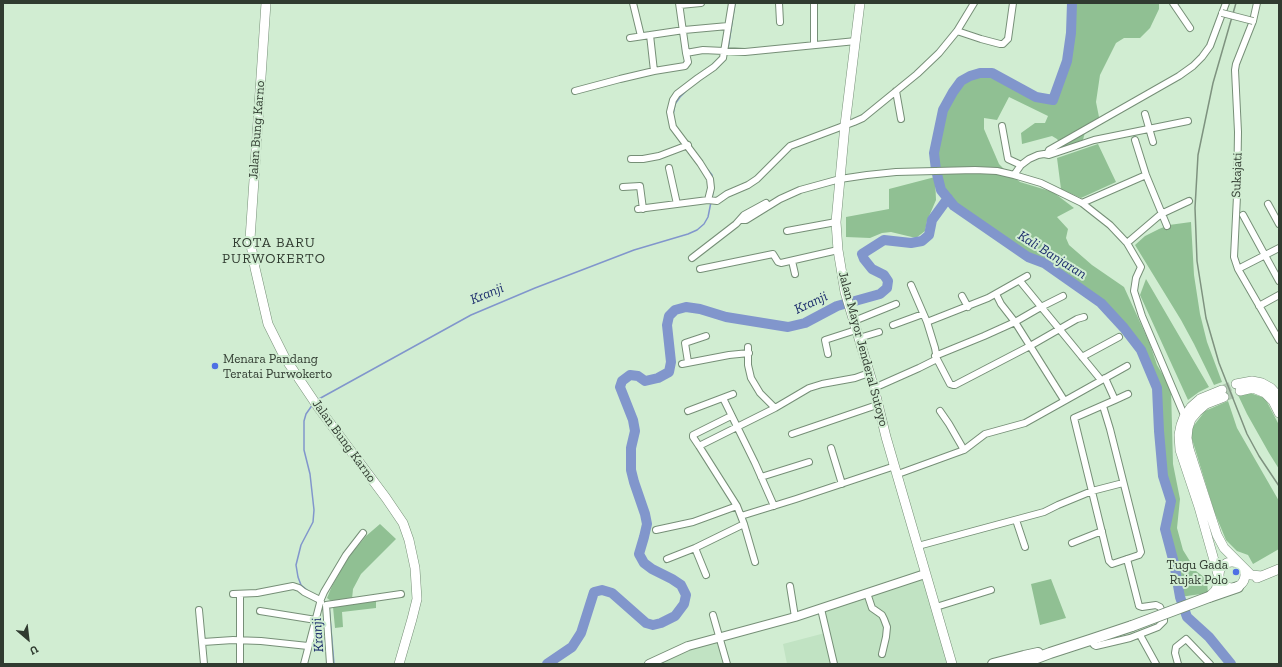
<!DOCTYPE html>
<html>
<head>
<meta charset="utf-8">
<style>
	body { margin:0 }
	#map { position:relative; width:1282px; height:667px; overflow:hidden; background:#d1edd2; font-family:"Zilla Slab",serif }
	canvas { display:block }
	.frame { position:absolute; inset:0; border:4px solid #303b30; pointer-events:none }
	.north { position:absolute; left:8px; top:619px; width:40px; height:40px; -webkit-text-stroke:3px #d1edd2; paint-order:stroke; rotate:152deg; font-size:11px; font-weight:700; line-height:16px; text-align:center; color:#303b30 }
	.north::after { content:''; display:block; margin:auto; width:14px; height:18px; background:#303b30; clip-path:polygon(50% 0,100% 100%,50% 72%,0 100%) }
</style>
</head>
<body>
<div id="map">
<canvas width="1282" height="667"></canvas>
<div class="frame"></div>
<div class="north">U</div>
</div>
<script>
const ctx = document.querySelector('canvas').getContext('2d');
ctx.lineJoin = 'round';
function fill(path, color) { ctx.fillStyle = color; ctx.fill(path, 'evenodd'); }
const shape = rows => new Path2D(rows.map(r => 'M' + r).join(''));
function strokePath(path, color, width, dash) { ctx.strokeStyle = color; ctx.lineWidth = width; ctx.lineCap = dash ? 'butt' : 'round'; ctx.setLineDash(dash || []); ctx.stroke(path); }
function drawText(font, color, halo, rows, align = 'center') {
  ctx.font = font + ' "Zilla Slab",serif'; ctx.lineWidth = 4; ctx.setLineDash([]); ctx.textBaseline = 'middle'; ctx.strokeStyle = halo; ctx.fillStyle = color; for (const [text, x, y, turn = 0] of rows) {
    ctx.save(); ctx.translate(x, y); ctx.rotate((+turn || 0) * Math.PI / 180); ctx.textAlign = isNaN(turn) ? turn : align; if (halo) ctx.strokeText(text, 0, 0); ctx.fillText(text, 0, 0); ctx.restore();
  }
}
const built = shape([
	[924,575,949,664,787,664,783,644,825,633,818,610],
	[718,638,728,664,649,664]
]);
const green = shape([
	[1072,3,1159,3,1159,9,1150,28,1140,38,1124,38,1116,43,1100,75,1096,102,1100,122,1086,128,1082,144,1065,149,1057,139,1052,136,1022,144,1021,133,1035,123,1045,123,1048,116,1009,97,997,120,984,118,984,129,999,164,1006,171,1020,182,1053,192,1074,208,1057,217,1068,229,1066,238,1069,245,1092,265,1124,287,1150,344,1157,365,1171,388,1173,464,1180,499,1177,528,1183,550,1196,571,1204,577,1207,582,1208,593,1180,597,1174,563,1165,529,1171,501,1163,476,1159,431,1157,388,1141,350,1124,328,1101,303,1044,263,1028,257,954,206,941,190,936,170,934,153,943,110,953,92,961,81,970,76,980,73,992,73,1036,97,1053,99,1067,61,1071,33],
	[1098,144,1116,182,1081,198,1061,189,1057,158],
	[935,177,936,200,927,221,925,231,916,238,891,232,882,233,870,238,846,237,846,217,889,209,889,189],
	[1191,222,1194,275,1200,314,1207,342,1222,382,1214,385,1194,344,1181,320,1135,245,1145,236,1159,229,1169,225],
	[1146,279,1209,387,1199,392,1188,400,1140,295],
	[1250,393,1265,398,1279,425,1279,469,1269,453,1247,414,1238,395],
	[1228,401,1237,428,1279,501,1279,549,1253,564,1248,555,1237,551,1226,540,1214,511,1192,439,1192,428,1205,411],
	[380,524,396,539,361,574,353,589,352,599,376,597,376,608,342,612,343,627,335,628,333,607,331,601,327,598,332,586,348,558,366,536],
	[1051,579,1066,618,1040,625,1031,584]
]);
const stream = shape([
	[728,49,735,3],
	[718,67,724,60],
	[673,115,675,104,680,97,686,91],
	[708,170,712,175,713,183],
	[712,199,713,191],
	[317,400,471,315,535,288,634,250,688,234,697,230,704,224,708,217,711,202],
	[307,590,301,585,298,577,296,565,301,545,313,522,314,510,310,474,304,450,304,421,306,414,313,404],
	[329,606,334,664]
]);
const river = shape([
	[1072,3,1071,33,1067,61,1053,100,1036,97,992,73,980,73,970,76,961,81,953,92,943,110,934,153,936,170,941,190,954,206,1028,257,1044,263,1101,303,1124,328,1141,350,1157,388,1159,431,1163,476,1171,501,1165,529,1174,563,1180,597,1187,617,1209,637,1231,664],
	[547,664,572,647,581,633,594,592,602,590,612,593,646,623,653,625,661,623,675,616,684,604,686,595,681,585,672,579,652,569,644,563,639,554,644,537,647,524,645,514,634,482,631,470,631,448,635,431,633,420,620,387,622,381,630,375,638,376,645,381,658,378,669,372,671,362,667,325,669,316,675,310,686,307,700,309,726,317,788,327,805,323,837,306,880,294,887,288,888,281,884,275,872,269,864,259,862,254,884,240,911,243,922,241,929,235,932,220,948,198]
]);
const secondaryTunnel = shape([
	[1222,390,1236,384],
	[1224,397,1240,391]
]);
const minor = shape([
	[633,3,641,36],
	[679,3,686,53],
	[779,3,780,22],
	[814,3,814,44],
	[1173,3,1190,28],
	[1257,3,1253,21,1236,64,1235,70,1238,132,1237,196,1234,257,1238,269,1279,340],
	[680,5,701,3],
	[957,31,981,39,1000,44,1003,44,1008,39,1013,3],
	[650,35,654,71],
	[630,38,684,30,728,26],
	[575,91,620,79,654,71,685,66,688,62,686,53,703,50,745,52,856,41],
	[896,91,901,119],
	[1145,114,1153,142],
	[1002,126,1008,159,1021,165],
	[1135,140,1146,175,1167,226],
	[1049,155,1048,152,1049,150,1179,76,1193,66,1202,57,1210,46,1226,3],
	[631,159,643,159,659,156,688,145],
	[669,168,677,204],
	[1014,175,1021,165,1029,159,1038,155,1044,154,1049,155,1094,140,1188,121],
	[623,187,640,186,643,209],
	[708,200,711,188,710,179,700,163,673,127,670,112,673,100,677,94,698,78,714,67,723,58,732,3],
	[1082,203,1146,175],
	[1268,204,1279,224],
	[638,209,708,200,717,201,727,194,748,185,757,179,790,146,854,122,863,118,917,74,939,53,957,31,974,3],
	[1243,215,1279,281],
	[740,220,746,220,780,199,800,190,840,179,867,175,896,172,975,170,997,171,1014,175,1041,183,1082,203,1110,225,1127,243,1141,267,1136,278,1134,291,1142,316,1184,415],
	[787,231,836,222],
	[1127,243,1161,214,1189,201],
	[692,258,736,224,744,215,766,203],
	[792,261,795,274],
	[700,269,773,254,778,262,781,263,838,250],
	[1238,269,1279,248],
	[1020,281,1101,380],
	[996,294,1001,304,1015,322,1064,400],
	[962,296,968,307],
	[1259,306,1279,295],
	[854,321,896,304],
	[927,322,988,298,1027,276],
	[893,325,923,314],
	[859,338,879,332],
	[748,347,748,365,751,378,760,393,775,408],
	[828,354,825,340,856,330],
	[935,356,984,336,1015,322,1041,307,1063,296],
	[1082,357,1119,337],
	[937,359,950,384,953,385,955,385,1030,346,1077,319,1084,317],
	[688,362,685,343,706,336],
	[682,364,729,355,749,353],
	[874,388,919,368,937,359,935,348,927,322,911,285],
	[723,398,755,463,774,506],
	[1115,400,1128,394],
	[1103,406,1110,429,1141,552,1139,555,1112,564,1109,561,1074,418,1115,400,1105,378],
	[688,411,733,394],
	[940,411,949,424,964,450],
	[792,434,877,405],
	[699,446,693,437,693,435,731,416],
	[831,448,842,484],
	[898,474,964,450,985,434,1025,423,1127,366],
	[761,477,809,462],
	[741,516,796,499,895,466],
	[1016,520,1025,547],
	[656,530,693,522,737,506],
	[1072,543,1102,531],
	[918,546,1044,512,1058,505,1092,491,1123,483],
	[695,548,706,575],
	[667,559,695,548,744,524],
	[755,562,744,524,737,506,699,446,775,408,809,388,822,384,855,378,869,373],
	[790,586,795,617],
	[867,593,872,608,882,615,884,619,887,627,886,637,882,654],
	[233,594,257,593,293,586,299,588,304,592,320,600,321,602],
	[240,594,240,664],
	[936,607,991,590],
	[821,609,834,664],
	[199,610,204,664],
	[260,611,316,620],
	[713,615,727,664],
	[1140,635,1156,664],
	[1090,640,1094,645,1096,646,1130,638,1158,627,1164,621,1164,616,1160,607,1156,605,1142,607,1139,606,1127,559],
	[203,642,233,640,261,641,308,646],
	[304,664,321,599,324,592,346,555,363,533],
	[330,664,326,605,401,594],
	[1178,664,1175,653,1176,647,1186,639,1210,664]
]);
const tertiary = shape([
	[649,664,688,646,795,617,925,574]
]);
const secondary = shape([
	[266,3,250,239,255,268,268,324,285,358,318,407,386,498,403,523,409,540,415,568,417,599,412,619,399,664],
	[860,3,845,125,836,222,838,250,845,292,874,388,886,437,952,664],
	[1236,384,1252,381,1262,383,1271,388,1279,397],
	[1240,391,1253,388,1265,393,1273,401,1279,413],
	[1224,397,1206,404,1197,412,1191,419,1188,428,1187,438,1189,449,1217,535,1224,548,1251,575,1262,576],
	'1219 575a13 13 0 1 1 26 0a13 13 0 1 1-26 0Z',
	[1257,578,1279,569],
	[1209,597,1216,590,1219,578,1199,507,1180,450,1179,435,1181,425,1184,417,1191,407,1200,399,1222,390]
]);
const primary = shape([
	[1209,597,1238,587],
	[993,664,1024,656,1038,653],
	[1021,664,1050,653,1090,640,1132,626]
]);
const rail = shape([
	[1236,3,1213,83,1198,155,1195,208,1197,261,1206,318,1219,363,1247,434,1259,456,1279,486]
]);
const minorBridge = shape([
	[1222,13,1253,21]
]);
const primaryBridge = shape([
	[1132,626,1209,597]
]);
const markers = [
	[215,366,4,"#4e70e4"],
	[1236,572,4,"#4e70e4"]
];
const streetNames = [
	["Jalan Bung Karno",257,130,-86],
	["Sukajati",1237,175,-88],
	["Jalan Mayor Jenderal Sutoyo",863,349,75],
	["Jalan Bung Karno",344,441,54]
];
const poiNames = [
	["Menara Pandang",223,359],
	["Teratai Purwokerto",223,374],
	["Tugu Gada",1228,565,"right"],
	["Rujak Polo",1228,580,"right"]
];
const neighbourhoodNames = [
	["KOTA BARU",274,243],
	["PURWOKERTO",274,259]
];
const waterNames = [
	["Kali Banjaran",1052,255,32],
	["Kranji",487,294,-22],
	["Kranji",811,303,-25],
	["Kranji",318,635,-94]
];
fill(built, '#c1e3c3');
fill(green, '#90c093');
strokePath(stream, '#8196cc', 1.5);
strokePath(river, '#8196cc', 10);
strokePath(secondaryTunnel, '#b1c9b2', 9, [9, 4.5]);
strokePath(minor, '#768f77', 8);
strokePath(tertiary, '#768f77', 10);
strokePath(secondary, '#768f77', 10);
strokePath(primary, '#768f77', 12);
strokePath(minor, '#fff', 6);
strokePath(tertiary, '#fff', 8);
strokePath(secondary, '#fff', 9);
strokePath(primary, '#fff', 10);
strokePath(rail, '#7e927f', 1.5);
strokePath(minorBridge, '#768f77', 8, []);
strokePath(primaryBridge, '#768f77', 12, []);
strokePath(minorBridge, '#fff', 6);
strokePath(primaryBridge, '#fff', 10);
for (const [x, y, r, color] of markers) { const dot = new Path2D(); dot.arc(x, y, r, 0, 2 * Math.PI); ctx.fillStyle = color; ctx.fill(dot); strokePath(dot, '#d1edd2', 1.5); }
drawText('13px', '#303b30', '#d1edd2', streetNames);
drawText('13px', '#303b30', '#d1edd2', poiNames, 'left');
ctx.letterSpacing = '1px';
drawText('14px', '#303b30', '#d1edd2', neighbourhoodNames);
ctx.letterSpacing = '0px';
drawText('italic 14px', '#1b2c6c', '#d1edd2', waterNames);
</script>
</body>
</html>
